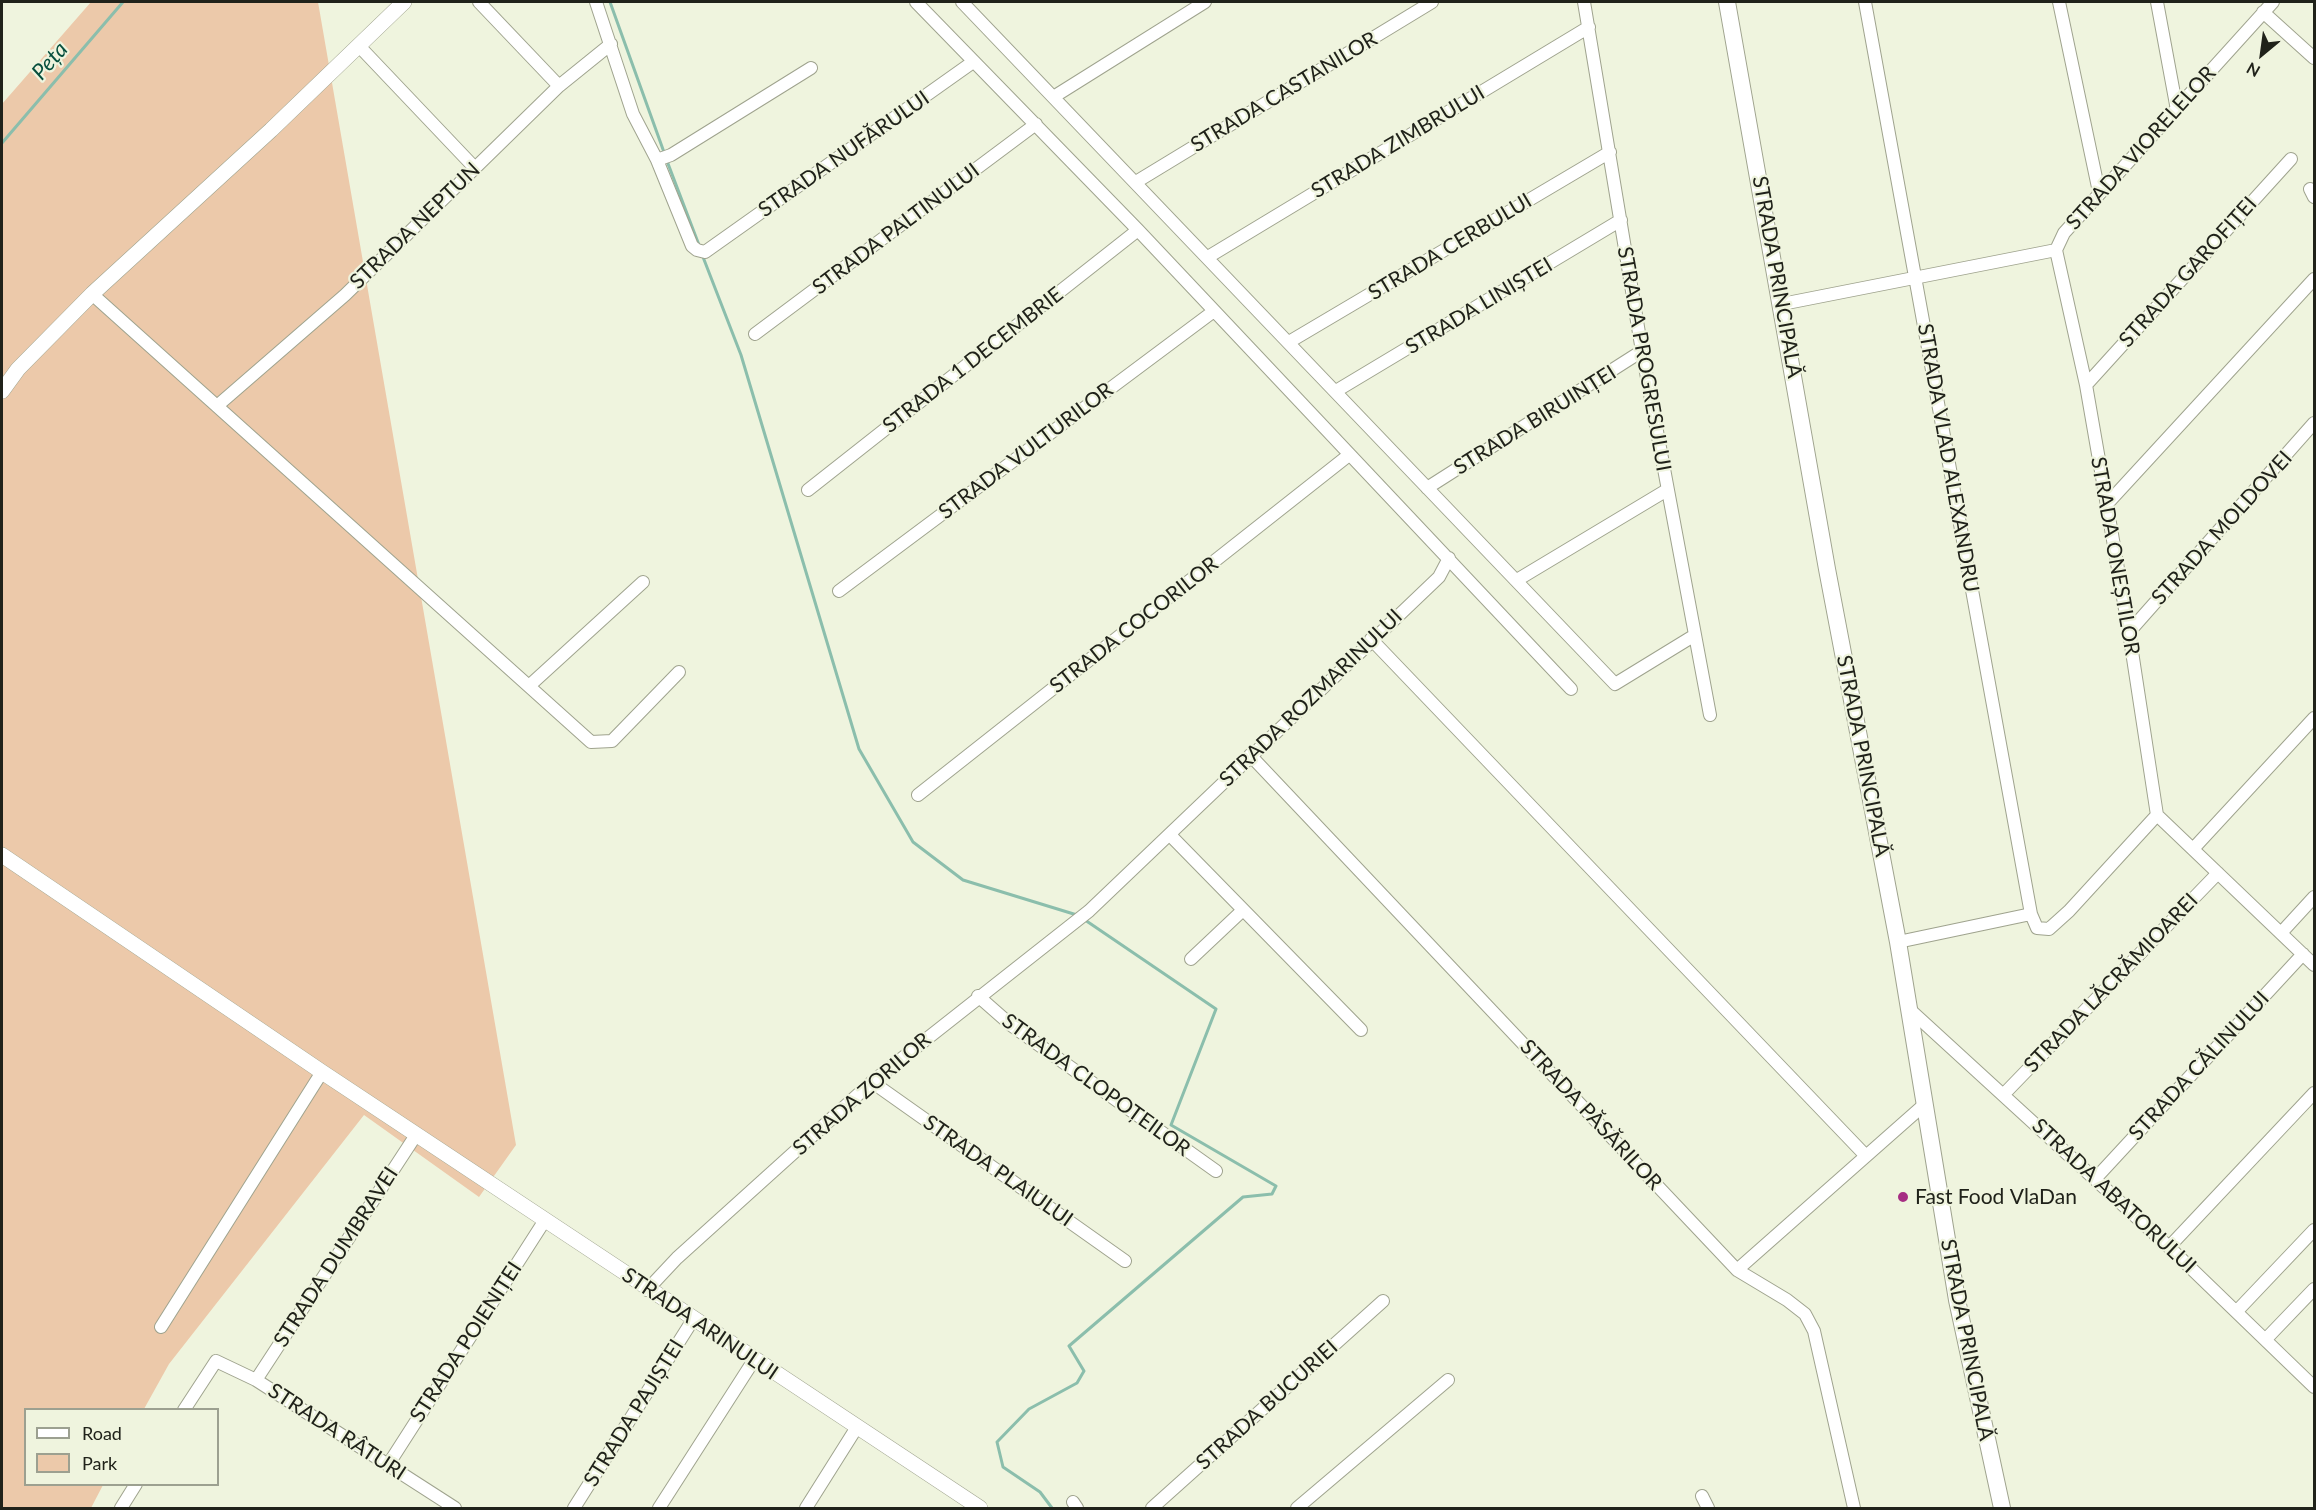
<!DOCTYPE html>
<html>
<head>
<meta charset="utf-8">
<style>
	body { margin:0 }
	#map { position:relative; width:2316px; height:1510px; overflow:hidden; background:#eff4de; font-family:Lato,sans-serif }
	canvas { display:block }
	.frame { position:absolute; inset:0; border:3px solid #20221a; pointer-events:none }
	.legend { position:absolute; left:24px; top:1408px; width:195px; height:78px; box-sizing:border-box; background:#eff4de; border:2px solid #9ca090; margin:0; padding:8px 10px; list-style:none; font-size:18px; color:#20221a }
	.legend li { display:flex; align-items:center; gap:12px; height:30px }
	.legend b { width:30px; border:2px solid #9ca090 }
	.north { position:absolute; left:2232px; top:24px; width:60px; height:60px; -webkit-text-stroke:4px #eff4de; paint-order:stroke; rotate:209deg; font-size:16px; font-weight:700; line-height:24px; text-align:center; color:#20221a }
	.north::after { content:''; display:block; margin:auto; width:21px; height:27px; background:#20221a; clip-path:polygon(50% 0,100% 100%,50% 72%,0 100%) }
</style>
</head>
<body>
<div id="map">
<canvas width="2316" height="1510"></canvas>
<div class="frame"></div>
<ul class="legend">
<li><b style="height:8px;background:#fff"></b>Road</li>
<li><b style="height:16px;background:#ecc9aa"></b>Park</li>
</ul>
<div class="north">N</div>
</div>
<script>
const ctx = document.querySelector('canvas').getContext('2d');
ctx.lineJoin = 'round';
function fill(path, color) { ctx.fillStyle = color; ctx.fill(path, 'evenodd'); }
const shape = rows => new Path2D(rows.map(r => 'M' + r).join(''));
function strokePath(path, color, width, dash) { ctx.strokeStyle = color; ctx.lineWidth = width; ctx.lineCap = dash ? 'butt' : 'round'; ctx.setLineDash(dash || []); ctx.stroke(path); }
function drawText(font, color, halo, rows, align = 'center') {
  ctx.font = font + ' Lato,sans-serif'; ctx.lineWidth = 4.5; ctx.setLineDash([]); ctx.textBaseline = 'middle'; ctx.strokeStyle = halo; ctx.fillStyle = color; for (const [text, x, y, turn = 0] of rows) {
    ctx.save(); ctx.translate(x, y); ctx.rotate((+turn || 0) * Math.PI / 180); ctx.textAlign = isNaN(turn) ? turn : align; if (halo) ctx.strokeText(text, 0, 0); ctx.fillText(text, 0, 0); ctx.restore();
  }
}
const green = shape([
	[91,2,318,2,516,1145,479,1197,364,1115,169,1364,144,1409,26,1410,26,1484,103,1485,91,1508,2,1508,2,104]
]);
const stream = shape([
	[610,2,665,155],
	[2,143,123,2],
	[667,161,699,245],
	[703,257,741,355,859,749,913,842,963,880,1077,915],
	[1052,1508,1040,1492,1003,1467,997,1442,1029,1409,1077,1383,1084,1371,1069,1346,1243,1197,1272,1194,1276,1186,1171,1125,1216,1009,1085,920]
]);
const minor = shape([
	[479,2,559,86],
	[596,2,633,114,657,160,692,246,697,250,705,252,973,62],
	[916,2,1138,230,1571,689],
	[962,2,1615,684,1695,635],
	[1584,2,1642,351,1710,715],
	[1865,2,2031,914,2037,928,2049,929,2069,911,2157,815],
	[2059,2,2099,192],
	[2157,2,2177,110],
	[2263,12,2314,58],
	[359,46,474,167],
	[1055,96,1205,2],
	[657,160,671,155,811,68],
	[1136,182,1432,2],
	[2310,189,2314,197],
	[2056,250,2086,385,2129,632,2157,815,2314,965],
	[1208,257,1589,27],
	[92,294,591,742,612,741,679,672],
	[1782,304,2056,250,2064,233,2273,2],
	[755,334,1036,124],
	[1289,342,1610,152],
	[2086,385,2291,159],
	[1336,391,1621,220],
	[217,406,345,295,559,86,611,44],
	[1427,488,1642,351],
	[808,490,1138,230],
	[2107,504,2314,279],
	[1517,580,1667,490],
	[839,591,1214,311],
	[2129,632,2314,423],
	[1371,639,1866,1156],
	[529,686,643,582],
	[1250,755,1737,1270,1787,1300,1805,1314,1814,1331,1854,1508],
	[918,795,1349,455],
	[1170,835,1361,1030],
	[2193,849,2314,718],
	[2281,933,2314,897],
	[1898,942,2031,914],
	[1191,959,1243,910],
	[978,996,1011,1025,1216,1171],
	[1909,1009,2169,1247,2314,1387],
	[872,1082,1125,1261],
	[2004,1094,2218,873],
	[2095,1179,2303,954],
	[2169,1247,2314,1093],
	[1737,1270,1925,1104],
	[647,1290,677,1258,872,1082,1089,911,1439,577,1449,558],
	[2237,1311,2314,1230],
	[161,1327,322,1072],
	[2266,1339,2314,1289],
	[256,1380,416,1135],
	[184,1410,216,1361,256,1380,455,1508],
	[388,1465,545,1220],
	[1702,1496,1708,1508],
	[1073,1502,1077,1508],
	[121,1508,136,1484],
	[574,1508,694,1318],
	[659,1508,754,1360],
	[806,1508,857,1427],
	[1152,1508,1383,1301],
	[1297,1508,1448,1380]
]);
const tertiary = shape([
	[2,391,18,369,92,294,271,130,404,2],
	[2,855,322,1072,980,1508]
]);
const secondary = shape([
	[1727,2,1827,569,1898,942,1957,1300,2002,1508]
]);
const markers = [
	[1903,1197,6,"#a62d83"]
];
const streetNames = [
	["STRADA CASTANILOR",1284,92,-31],
	["STRADA ZIMBRULUI",1398,142,-31],
	["STRADA VIORELELOR",2141,148,-48],
	["STRADA NUFĂRULUI",844,154,-35],
	["STRADA NEPTUN",415,226,-44],
	["STRADA PALTINULUI",896,229,-37],
	["STRADA CERBULUI",1450,247,-31],
	["STRADA GAROFIȚEI",2188,272,-48],
	["STRADA PRINCIPALĂ",1777,277,80],
	["STRADA LINIȘTEI",1479,306,-31],
	["STRADA PROGRESULUI",1644,359,80],
	["STRADA 1 DECEMBRIE",973,360,-38],
	["STRADA BIRUINȚEI",1535,420,-32],
	["STRADA VULTURILOR",1026,451,-37],
	["STRADA VLAD ALEXANDRU",1948,458,80],
	["STRADA MOLDOVEI",2222,528,-48],
	["STRADA ONEȘTILOR",2115,556,80],
	["STRADA COCORILOR",1134,625,-38],
	["STRADA ROZMARINULUI",1311,698,-44],
	["STRADA PRINCIPALĂ",1863,756,79],
	["STRADA LĂCRĂMIOAREI",2111,983,-46],
	["STRADA CĂLINULUI",2199,1066,-47],
	["STRADA CLOPOȚEILOR",1096,1085,36],
	["STRADA ZORILOR",862,1094,-41],
	["STRADA PĂSĂRILOR",1591,1115,47],
	["STRADA PLAIULUI",998,1171,35],
	["STRADA ABATORULUI",2114,1196,43],
	["STRADA DUMBRAVEI",336,1257,-57],
	["STRADA ARINULUI",700,1324,34],
	["STRADA PRINCIPALĂ",1967,1340,79],
	["STRADA POIENIȚEI",466,1342,-57],
	["STRADA BUCURIEI",1267,1405,-42],
	["STRADA PAJIȘTEI",634,1413,-58],
	["STRADA RÂTURI",337,1432,33]
];
const poiNames = [
	["Fast Food VlaDan",1915,1197]
];
const waterNames = [
	["Peța",50,61,-49]
];
fill(green, '#ecc9aa');
strokePath(stream, '#8bbeac', 3);
strokePath(minor, '#9fa38e', 14);
strokePath(tertiary, '#9fa38e', 16);
strokePath(secondary, '#9fa38e', 18);
strokePath(minor, '#fff', 12);
strokePath(tertiary, '#fff', 15);
strokePath(secondary, '#fff', 16);
for (const [x, y, r, color] of markers) { const dot = new Path2D(); dot.arc(x, y, r, 0, 2 * Math.PI); ctx.fillStyle = color; ctx.fill(dot); strokePath(dot, '#eff4de', 2); }
drawText('21px', '#20221a', '#eff4de', streetNames);
drawText('21px', '#20221a', '#eff4de', poiNames, 'left');
drawText('italic 22px', '#074f3d', '#eff4de', waterNames);
</script>
</body>
</html>
